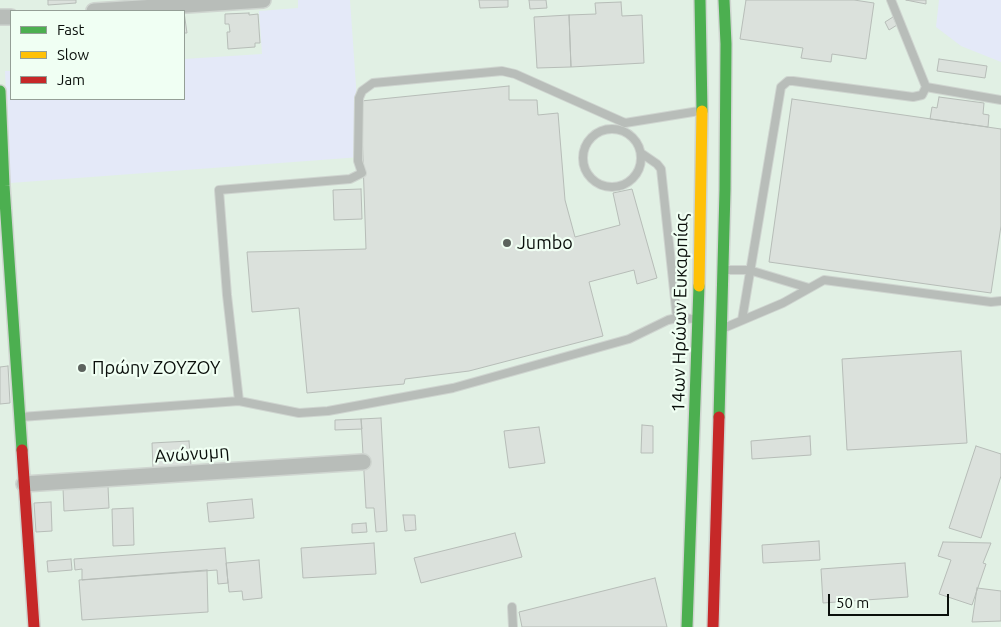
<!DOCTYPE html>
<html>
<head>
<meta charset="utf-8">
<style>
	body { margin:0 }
	#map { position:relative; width:1001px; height:627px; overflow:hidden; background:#f4fcf5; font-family:Ubuntu,sans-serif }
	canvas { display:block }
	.legend { position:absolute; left:10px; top:10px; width:175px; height:90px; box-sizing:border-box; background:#f0fff3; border:1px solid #949f96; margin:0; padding:6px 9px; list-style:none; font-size:15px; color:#0a0f0b }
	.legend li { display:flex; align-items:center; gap:10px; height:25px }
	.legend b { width:25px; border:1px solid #949f96 }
	.scale { position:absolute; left:828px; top:594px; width:121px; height:22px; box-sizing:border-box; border:2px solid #0a0f0b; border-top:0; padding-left:6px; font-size:15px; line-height:18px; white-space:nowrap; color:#0a0f0b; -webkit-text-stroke:4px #f0fff3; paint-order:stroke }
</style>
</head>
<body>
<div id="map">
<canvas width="1001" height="627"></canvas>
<ul class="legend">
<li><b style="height:6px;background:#4caf50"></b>Fast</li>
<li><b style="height:6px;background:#ffc107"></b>Slow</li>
<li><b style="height:6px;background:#c62828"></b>Jam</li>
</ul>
<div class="scale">50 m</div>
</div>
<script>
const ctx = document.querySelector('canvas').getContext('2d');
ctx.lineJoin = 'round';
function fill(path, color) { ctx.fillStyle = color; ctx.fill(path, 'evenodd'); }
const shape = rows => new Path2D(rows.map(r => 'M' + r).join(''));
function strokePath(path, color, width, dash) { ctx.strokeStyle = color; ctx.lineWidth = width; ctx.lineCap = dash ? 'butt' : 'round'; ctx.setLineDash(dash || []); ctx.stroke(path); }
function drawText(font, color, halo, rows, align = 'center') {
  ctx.font = font + ' Ubuntu,sans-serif'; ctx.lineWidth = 4.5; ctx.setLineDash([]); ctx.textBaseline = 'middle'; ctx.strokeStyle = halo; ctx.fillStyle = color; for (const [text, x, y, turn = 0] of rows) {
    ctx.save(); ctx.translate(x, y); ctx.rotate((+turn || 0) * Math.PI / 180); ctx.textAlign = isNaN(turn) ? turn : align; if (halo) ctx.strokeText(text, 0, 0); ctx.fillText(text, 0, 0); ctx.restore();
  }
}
const built = shape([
	[0,0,1001,0,1001,627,0,627],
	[11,11,184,11,184,99,11,99]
]);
const green = shape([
	[298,0,350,0,361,157,10,183,5,71,11,71,11,99,184,99,184,59,262,54,259,11,298,8],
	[939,0,1001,0,1001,62,961,46,936,27]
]);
const building = shape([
	[48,0,76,0,76,3,48,5,48,0],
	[479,0,508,0,508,7,480,8,479,0],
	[529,0,546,0,547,8,530,9,529,0],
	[746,0,854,0,874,3,866,59,832,54,831,62,801,58,803,48,740,39,746,0],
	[906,0,926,0,926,4,906,0],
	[621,2,622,16,642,15,644,63,571,67,569,15,596,14,595,3,621,2],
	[184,12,187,33,184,33,184,12],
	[249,13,249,15,258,14,260,43,255,43,255,47,228,49,227,32,230,32,229,24,225,24,225,14,249,13],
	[569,15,571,67,537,68,534,17,569,15],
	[893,17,897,25,889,30,885,22,893,17],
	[939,59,987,66,985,78,937,71,939,59],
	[509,86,509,100,537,100,538,115,558,113,565,200,575,237,620,225,613,193,632,189,657,278,637,284,634,270,589,282,603,336,469,371,405,379,404,384,307,393,299,308,252,312,247,252,366,249,361,101,509,86],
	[939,97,984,103,983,114,989,115,988,127,930,119,932,107,937,108,939,97],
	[792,99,1001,129,1001,226,991,293,769,262,792,99],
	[361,189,362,219,334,220,333,190,361,189],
	[961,351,967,443,847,450,842,359,961,351],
	[8,366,10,403,0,404,0,367,8,366],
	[381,418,387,531,376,532,374,508,366,508,361,419,381,418],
	[361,419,362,429,335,430,335,420,361,419],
	[642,425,653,426,653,453,641,453,642,425],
	[539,427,545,463,509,468,504,431,539,427],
	[810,436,811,455,752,459,751,441,810,436],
	[189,441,191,466,153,469,152,443,189,441],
	[976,446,1001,454,1001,476,981,538,949,528,976,446],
	[108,486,109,508,64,511,63,488,108,486],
	[252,499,254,518,209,522,207,503,252,499],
	[51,502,52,531,36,532,34,503,51,502],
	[133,508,134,545,113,546,112,509,133,508],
	[403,515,415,515,416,530,405,531,403,515],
	[366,523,367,532,352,533,352,524,366,523],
	[515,533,522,557,421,583,414,558,515,533],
	[819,541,820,560,763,563,762,545,819,541],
	[943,542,991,543,983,563,986,564,972,605,939,594,951,560,938,556,943,542],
	[374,543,376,574,303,578,301,548,374,543],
	[225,548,228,583,218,584,217,570,82,580,82,569,75,570,74,559,225,548],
	[71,559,72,570,48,572,47,561,71,559],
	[259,560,262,598,243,600,242,591,229,592,226,563,259,560],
	[905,563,908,597,823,603,821,569,905,563],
	[207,570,208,612,82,620,79,580,207,570],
	[655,578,667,627,522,627,519,612,655,578],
	[977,588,1001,591,1001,621,972,622,977,588]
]);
const lane = shape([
	[891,0,926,87],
	[926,87,1001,100],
	'583 158a29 29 0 1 1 58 0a29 29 0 1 1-58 0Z',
	[641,153,657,164,661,169,677,318],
	[724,270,749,270,809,288],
	[742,320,781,87,788,81,793,81,913,97,922,95,926,87],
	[724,328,783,303,824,280,991,302,1001,301],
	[239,401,227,295,219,190,350,179,362,173,358,161,359,98,362,91,373,83,502,71,515,74,625,123,699,111],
	[21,417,239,401,299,413,328,411,453,388,629,339,668,320,677,318,696,319],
	[512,607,513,627]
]);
const street = shape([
	[94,11,263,0],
	[0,17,11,17],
	[24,484,363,462]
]);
const fast = shape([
	[700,0,702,111],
	[0,91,4,186,22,450],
	[719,417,725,190,726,44,724,0],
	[687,627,699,286]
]);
const slow = shape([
	[699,286,702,111]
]);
const jam = shape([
	[22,450,34,627],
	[713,627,719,417]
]);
const markers = [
	[507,243,5,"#5c625d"],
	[82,368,5,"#5c625d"]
];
const poiNames = [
	["Jumbo",517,243],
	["Πρώην ΖΟΥΖΟΥ",92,368]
];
const streetNames = [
	["14ων Ηρώων Ευκαρπίας",680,313,-89],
	["Ανώνυμη",192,454,-4]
];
fill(built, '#e1f0e4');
fill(green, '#e4e9f8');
fill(building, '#dbe1dc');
strokePath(building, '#b7bdb8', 1);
strokePath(lane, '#cfd5d0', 10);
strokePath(street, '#cfd5d0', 18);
strokePath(fast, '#cfd5d0', 14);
strokePath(slow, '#cfd5d0', 14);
strokePath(jam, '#cfd5d0', 14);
strokePath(lane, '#b8bdb9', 8);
strokePath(street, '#b8bdb9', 15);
strokePath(fast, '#4caf50', 11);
strokePath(slow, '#ffc107', 11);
strokePath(jam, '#c62828', 11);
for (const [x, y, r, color] of markers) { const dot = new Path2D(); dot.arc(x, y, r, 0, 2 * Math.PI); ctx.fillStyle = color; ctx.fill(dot); strokePath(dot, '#f0fff3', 2); }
drawText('18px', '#0a0f0b', '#f0fff3', poiNames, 'left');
drawText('18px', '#0a0f0b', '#f0fff3', streetNames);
</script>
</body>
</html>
